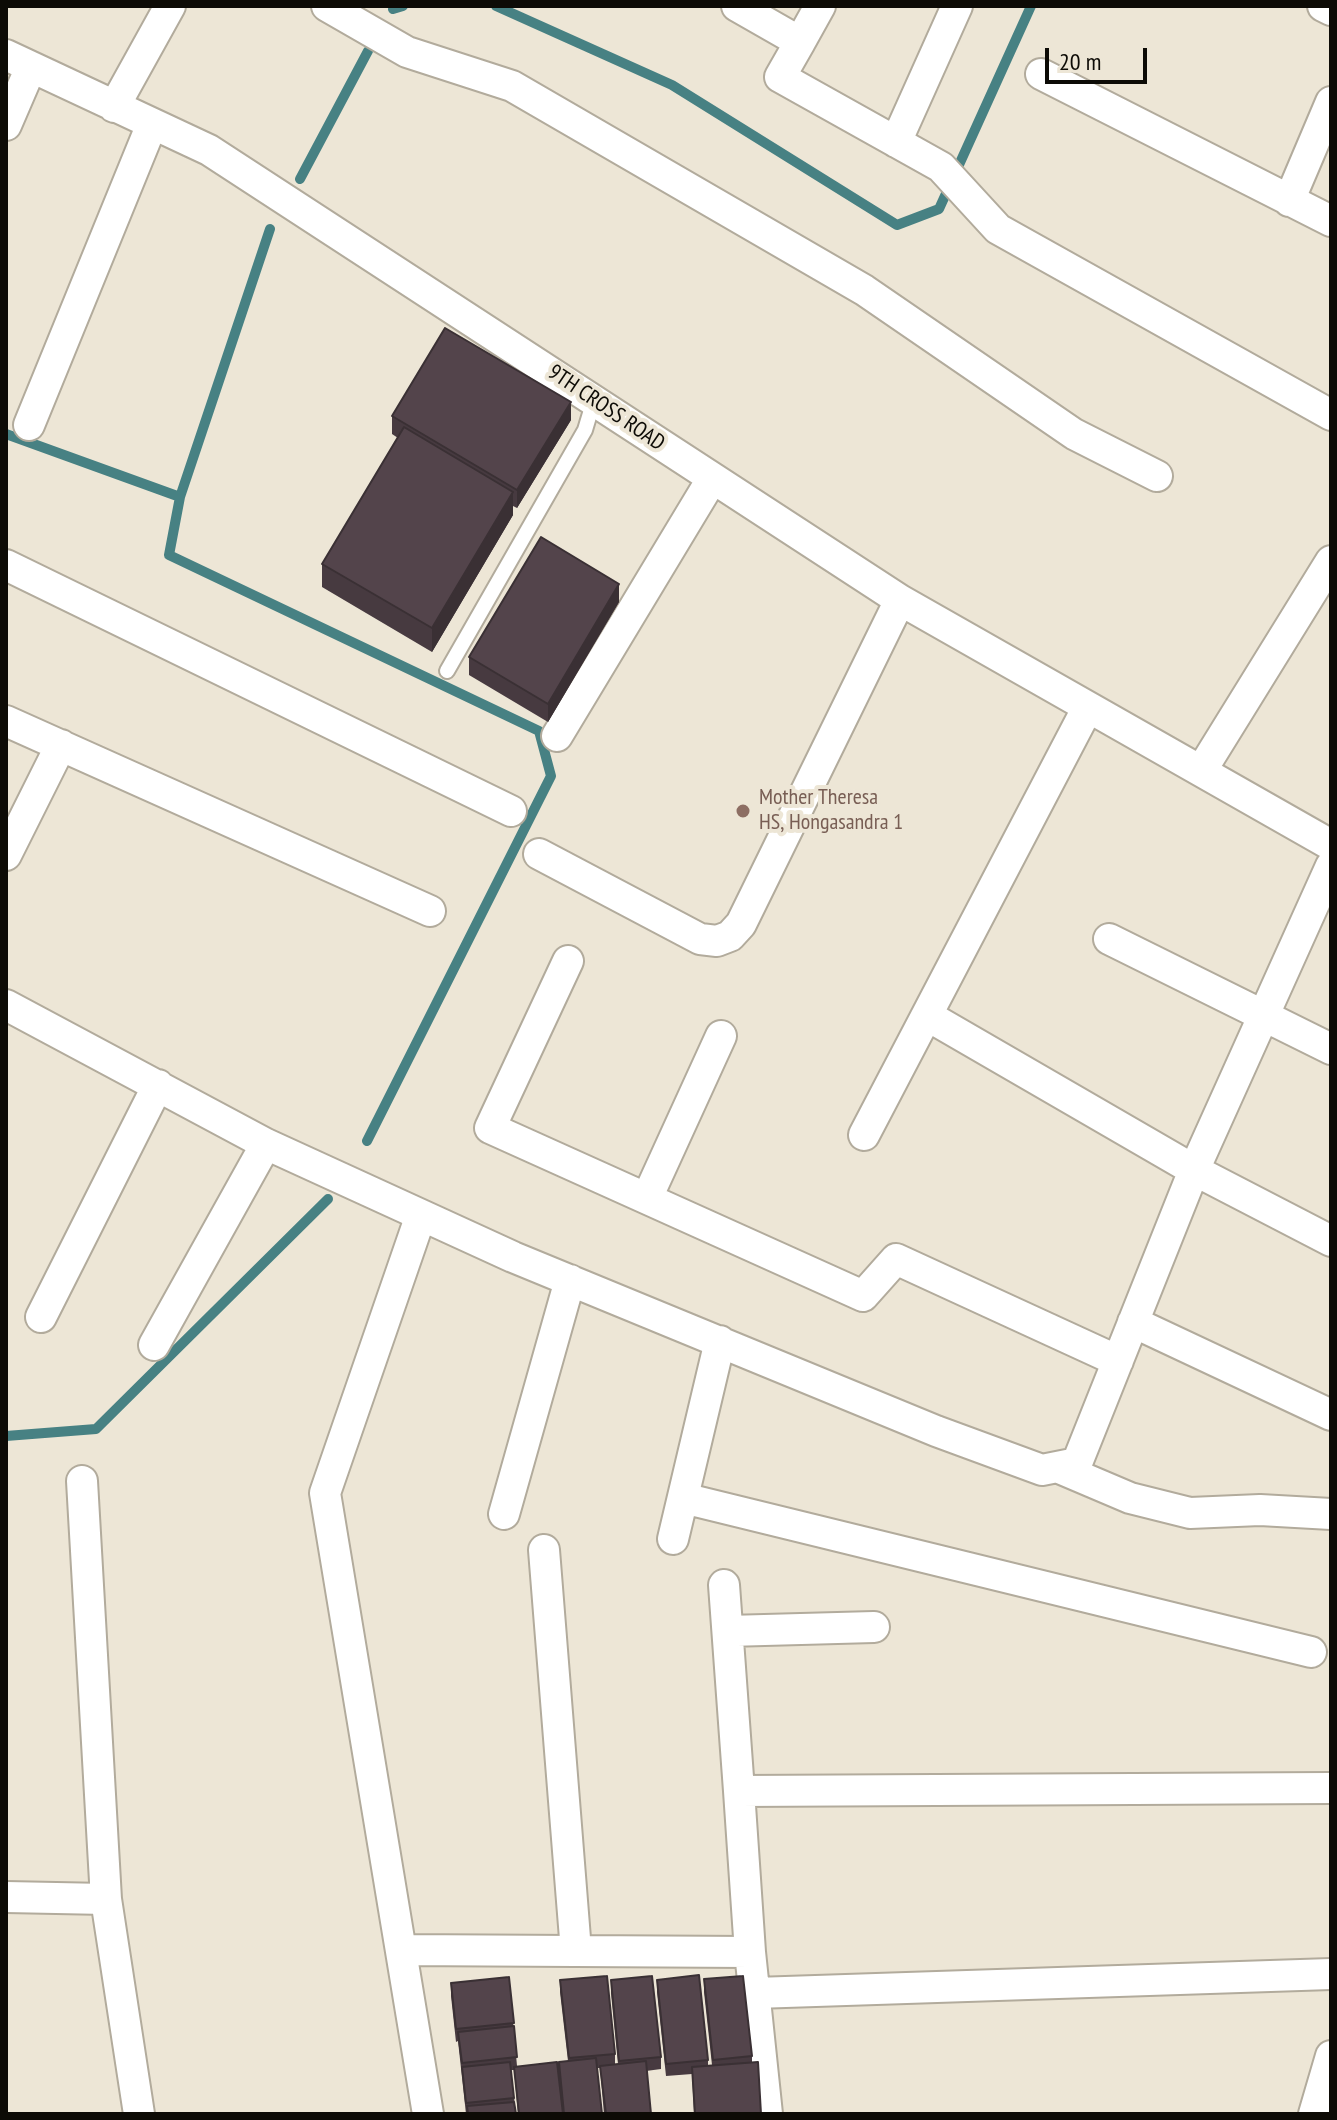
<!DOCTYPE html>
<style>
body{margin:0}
#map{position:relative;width:1337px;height:2120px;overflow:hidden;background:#ede6d6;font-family:"PT Sans Narrow",sans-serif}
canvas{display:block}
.frame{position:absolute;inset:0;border:8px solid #0d0b06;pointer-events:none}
.scale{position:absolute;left:1045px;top:48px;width:102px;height:36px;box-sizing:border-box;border:4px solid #0d0b06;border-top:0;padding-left:10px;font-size:24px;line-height:28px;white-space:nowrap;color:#0d0b06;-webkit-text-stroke:6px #ede6d6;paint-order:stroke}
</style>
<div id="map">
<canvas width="1337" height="2120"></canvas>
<div class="frame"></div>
<div class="scale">20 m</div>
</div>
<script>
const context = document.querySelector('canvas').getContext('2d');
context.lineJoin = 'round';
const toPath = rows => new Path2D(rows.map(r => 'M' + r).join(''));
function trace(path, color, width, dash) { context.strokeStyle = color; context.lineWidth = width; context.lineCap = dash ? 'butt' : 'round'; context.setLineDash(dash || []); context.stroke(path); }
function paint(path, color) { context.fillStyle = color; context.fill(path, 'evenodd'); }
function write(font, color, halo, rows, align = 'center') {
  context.font = font + ' "PT Sans Narrow",sans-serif'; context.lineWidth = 8; context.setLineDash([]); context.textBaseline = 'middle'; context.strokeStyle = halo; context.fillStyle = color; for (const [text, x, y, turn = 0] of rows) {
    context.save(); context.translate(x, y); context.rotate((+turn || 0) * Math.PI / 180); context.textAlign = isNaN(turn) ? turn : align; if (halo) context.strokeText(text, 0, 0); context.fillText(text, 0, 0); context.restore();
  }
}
const stream = toPath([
 [496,6,672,85,897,225,939,209,1031,6],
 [393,9,403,6],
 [300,179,368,51],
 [270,229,180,497,169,555,539,731,551,776,367,1141],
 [6,434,180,497],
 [6,1436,96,1429,328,1199]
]);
const service = toPath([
 [447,671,585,430,594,400]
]);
const minor = toPath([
 [327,6,407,52,512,86,864,290,1074,434,1157,476],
 [737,6,800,42,780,77,941,167,998,229,1331,415],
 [1323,6,1331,10],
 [800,42,820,6],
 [6,55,209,150,900,600,1331,845],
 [1041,74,1331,221],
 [114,107,170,6],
 [6,125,31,67],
 [896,142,957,6],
 [1289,201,1331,102],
 [29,425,152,124],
 [6,565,511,811],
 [6,721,430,911],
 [557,736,712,479],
 [1201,771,1331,561],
 [539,854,700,939,717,941,730,936,741,924,900,600],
 [6,855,61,745],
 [1109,939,1331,1049],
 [568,961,490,1128,863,1296,896,1259,1118,1361],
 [6,1005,266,1144,513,1257,936,1431,1042,1470,1077,1463,1194,1170,1331,866],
 [928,1016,1194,1170,1331,1241],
 [864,1135,1088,707],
 [647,1198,721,1036],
 [421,1215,325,1493,428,2114],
 [41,1317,158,1085],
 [1133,1322,1331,1415],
 [154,1345,266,1144],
 [1057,1467,1130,1498,1190,1513,1260,1510,1331,1514],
 [82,1481,106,1899,139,2114],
 [683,1498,1311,1652],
 [504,1514,570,1280],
 [673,1539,720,1341],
 [544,1550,576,1951],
 [724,1585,739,1791],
 [728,1631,874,1627],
 [6,1897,106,1899],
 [401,1950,750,1952,767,2114],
 [750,1952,739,1791,1331,1788],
 [755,1993,1331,1974],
 [1314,2114,1331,2056]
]);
const wall = toPath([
 [392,416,571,420,517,508,513,506,513,515,432,652,322,587,322,564,398,438,392,434],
 [619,602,548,722,469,675,469,657],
 [509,1977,517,2066,563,2114,518,2114,514,2070,511,2070,516,2114,466,2114,458,2041,456,2042,451,1996,451,1983],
 [704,1979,752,2056,752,2063,761,2114,694,2114,692,2074,666,2076,657,1992,657,1980,708,2060,708,2066,712,2065,704,1992],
 [560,1980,615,2054,615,2064,618,2064,611,1993,611,1980,661,2057,661,2069,646,2071,651,2114,604,2114,600,2068,597,2068,602,2114,563,2114,559,2075,559,2062,568,2061,560,1992]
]);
const shadedWall = toPath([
 [571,402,571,420,517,508,517,490],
 [513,492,513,515,432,652,432,628],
 [619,584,619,602,548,722,548,704]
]);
const building = toPath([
 [445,328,571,402,517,490,392,416,445,328],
 [404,427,513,492,432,628,322,564,404,427],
 [541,537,619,584,548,704,469,657,541,537],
 [699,1975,708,2060,666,2064,657,1980,699,1975],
 [607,1976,615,2054,569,2058,560,1980,607,1976],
 [652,1976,661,2057,619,2061,611,1980,652,1976],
 [743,1976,752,2056,713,2060,704,1979,743,1976],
 [509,1977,514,2023,456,2029,451,1983,509,1977],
 [514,2026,517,2057,462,2063,458,2032,514,2026],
 [596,2058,602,2114,564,2114,559,2062,596,2058],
 [646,2061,651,2114,606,2114,600,2066,646,2061],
 [510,2062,514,2098,466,2103,462,2067,510,2062],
 [557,2062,563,2114,519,2114,514,2067,557,2062],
 [758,2062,761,2114,695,2114,692,2067,758,2062],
 [514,2102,516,2114,468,2114,467,2106,514,2102]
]);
const markers = [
 [743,811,8,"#8d6e63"]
];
const streetNames = [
 ["9TH CROSS ROAD",606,408,34]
];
const educationNames = [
 ["Mother Theresa",759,798],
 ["HS, Hongasandra 1",759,823]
];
trace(stream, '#478183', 10);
trace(service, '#b2ab9c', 18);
trace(minor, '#b2ab9c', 34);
trace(service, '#fff', 14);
trace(minor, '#fff', 30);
paint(wall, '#473a40');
paint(shadedWall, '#3a3034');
paint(building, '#53444b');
trace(building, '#3a3034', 2);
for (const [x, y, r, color] of markers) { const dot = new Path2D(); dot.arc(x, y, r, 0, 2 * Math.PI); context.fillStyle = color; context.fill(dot); trace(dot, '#ede6d6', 3); }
write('22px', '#0d0b06', '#ede6d6', streetNames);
write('22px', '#785e54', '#ede6d6', educationNames, 'left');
</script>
